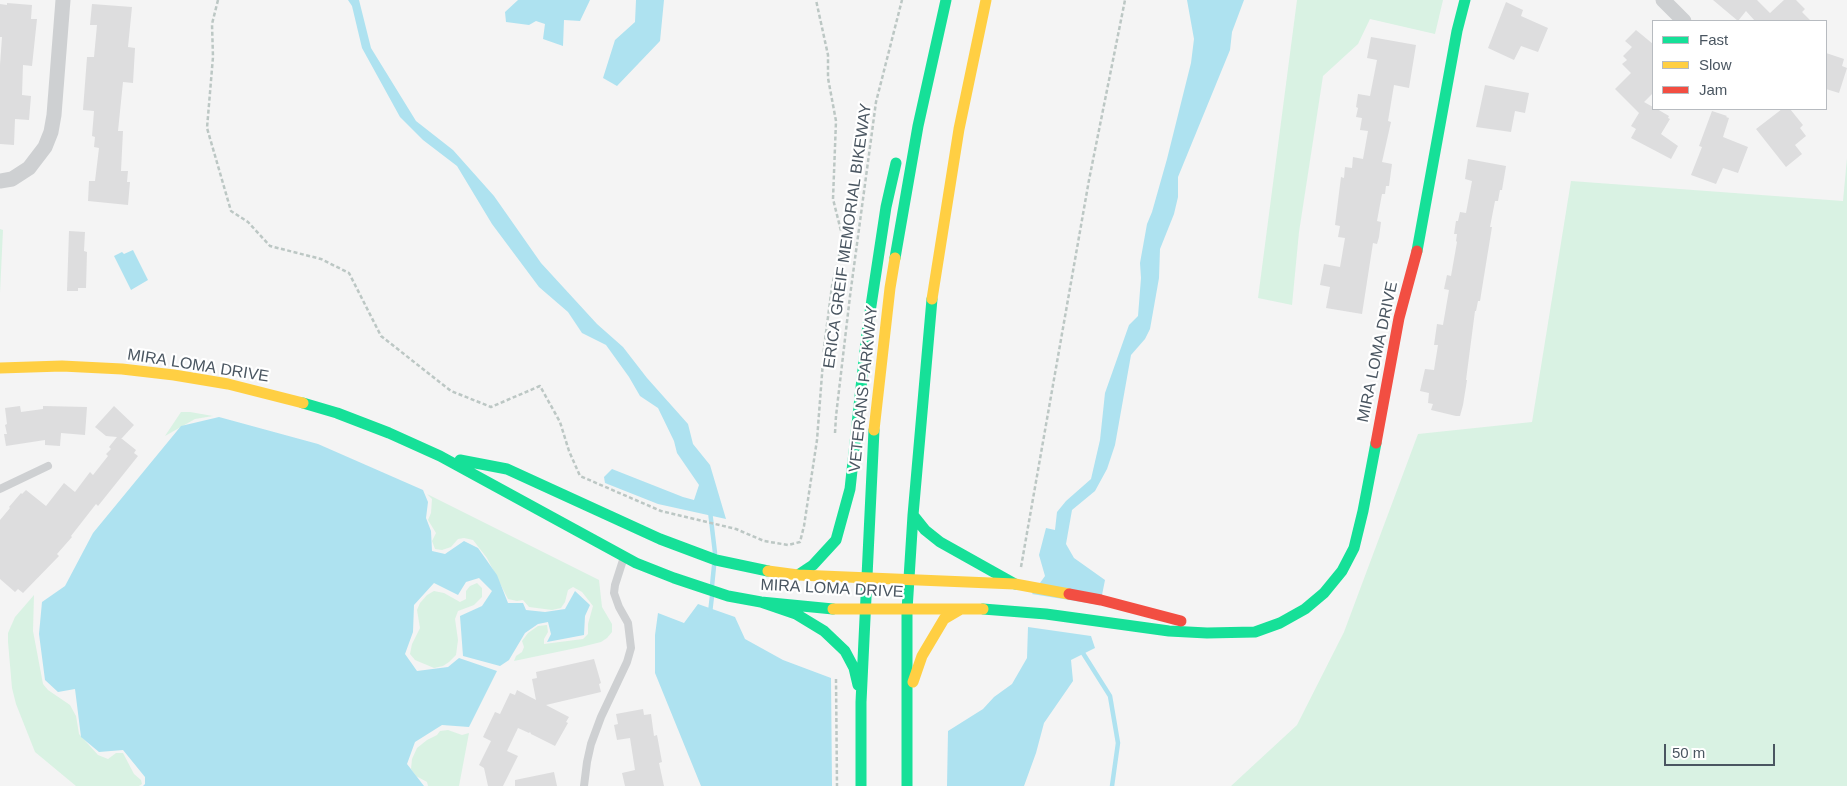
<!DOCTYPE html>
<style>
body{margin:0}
#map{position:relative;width:1847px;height:786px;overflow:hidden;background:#f4f4f4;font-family:Arial,sans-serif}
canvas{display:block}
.legend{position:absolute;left:1652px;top:20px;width:175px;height:90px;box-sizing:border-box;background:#fff;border:1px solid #b7bbc0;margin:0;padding:6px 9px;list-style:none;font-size:15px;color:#4a5661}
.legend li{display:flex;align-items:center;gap:10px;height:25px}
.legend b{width:25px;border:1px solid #b7bbc0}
.scale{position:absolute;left:1664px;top:744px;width:111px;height:22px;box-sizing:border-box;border:2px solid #4a5661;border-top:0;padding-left:6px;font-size:15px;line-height:18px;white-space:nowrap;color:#4a5661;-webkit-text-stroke:4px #fff;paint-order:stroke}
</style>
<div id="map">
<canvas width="1847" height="786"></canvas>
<ul class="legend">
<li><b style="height:6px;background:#16e098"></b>Fast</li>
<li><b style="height:6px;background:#ffcf43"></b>Slow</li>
<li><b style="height:6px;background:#f24e42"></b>Jam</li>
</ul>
<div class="scale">50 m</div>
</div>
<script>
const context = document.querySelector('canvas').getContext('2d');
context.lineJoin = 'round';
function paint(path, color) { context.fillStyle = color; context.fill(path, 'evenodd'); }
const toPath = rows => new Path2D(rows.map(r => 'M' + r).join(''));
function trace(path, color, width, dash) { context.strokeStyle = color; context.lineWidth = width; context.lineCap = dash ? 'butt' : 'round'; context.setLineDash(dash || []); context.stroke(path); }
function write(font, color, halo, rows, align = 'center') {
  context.font = font + ' Arial,sans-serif'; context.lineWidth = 4.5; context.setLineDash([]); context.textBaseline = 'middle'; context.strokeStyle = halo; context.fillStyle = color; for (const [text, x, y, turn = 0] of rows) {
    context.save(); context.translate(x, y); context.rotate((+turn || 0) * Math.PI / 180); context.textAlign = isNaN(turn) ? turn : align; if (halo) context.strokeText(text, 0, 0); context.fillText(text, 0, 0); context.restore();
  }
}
const green = toPath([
 [1297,0,1443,0,1435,34,1370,19,1358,44,1323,76,1299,232,1292,305,1258,298],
 [1847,158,1847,786,1231,786,1297,725,1344,632,1418,434,1532,422,1571,181,1843,201],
 [0,229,3,230,0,293],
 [181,412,190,412,213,416,195,419,165,436],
 [427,494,599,580,602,607,612,624,612,632,607,638,601,642,581,647,514,661,516,656,522,652,524,647,522,641,528,633,538,626,547,625,548,632,544,639,544,644,583,639,588,634,588,624,593,606,582,592,573,587,568,590,565,602,561,608,552,610,529,607,523,600,517,601,508,599,487,558,473,540,464,538,458,539,451,547,442,550,435,549,432,541,436,533,428,520,431,513,432,499],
 [477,583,482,588,482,597,474,605,458,611,455,619,458,640,456,655,449,662,443,666,434,668,415,660,410,654,412,644,420,628,417,610,420,603,427,595,434,591,444,593,460,602,466,599,466,591,470,586],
 [34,595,33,631,43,684,48,690,70,705,76,716,79,734,98,755,108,759,116,753,123,753,134,774,141,780,142,784,139,786,76,786,35,752,16,704,12,688,8,642,8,633,15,617],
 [448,730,462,735,469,733,459,786,428,786,427,782,416,776,411,769,412,759,417,748,427,740,437,735,440,731]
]);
const water = toPath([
 [348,0,359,0,371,48,416,121,453,150,494,196,541,263,597,324,623,347,647,378,688,424,693,444,710,465,726,519,658,504,605,483,604,477,612,469,683,497,694,500,699,485,677,453,674,441,658,408,640,396,629,377,606,345,582,333,568,312,539,287,492,224,457,166,423,140,400,117,362,48,352,6],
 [518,0,590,0,580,21,564,20,563,46,543,39,545,24,536,21,529,25,506,22,505,12],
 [636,0,664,0,660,41,617,86,603,78,615,40,635,22],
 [1187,0,1244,0,1232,32,1230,50,1178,177,1178,197,1174,214,1160,249,1159,278,1150,329,1145,339,1131,355,1115,445,1107,469,1095,491,1072,510,1066,544,1074,558,1105,580,1100,605,1032,594,1045,576,1039,555,1046,528,1055,530,1057,512,1066,501,1091,479,1100,440,1105,393,1129,325,1138,316,1141,278,1140,263,1147,224,1152,212,1167,159,1191,63,1194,39],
 [133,250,148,280,131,290,114,256,122,252,124,254],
 [219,417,318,444,423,490,428,502,426,518,431,531,432,551,445,554,464,541,478,548,497,575,508,603,523,603,526,610,545,612,565,609,575,591,590,605,585,616,584,635,547,642,551,634,548,622,538,624,525,633,509,660,500,666,463,656,460,616,482,606,492,591,479,578,466,582,458,595,434,583,414,605,413,632,405,654,417,671,448,667,459,658,497,671,469,727,442,725,415,742,407,764,424,786,143,786,145,784,145,777,123,750,99,752,81,737,75,689,58,692,45,680,39,634,42,602,65,586,93,533,181,426],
 [698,604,735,617,745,639,783,660,831,678,832,786,701,786,655,673,655,635,658,613,684,623],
 [1028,627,1091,636,1095,648,1071,660,1073,681,1044,723,1036,753,1024,786,947,786,948,731,983,709,994,697,1012,684,1027,658]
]);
const stream = toPath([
 [710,511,715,553],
 [712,586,714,566],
 [710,613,712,596],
 [1081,650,1110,696,1118,743,1112,786]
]);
const building = toPath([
 [1713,0,1757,0,1770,13,1784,0,1796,0,1805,9,1802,12,1811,21,1755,21,1746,11,1738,21],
 [1506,2,1523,10,1521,16,1548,28,1538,52,1521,46,1514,60,1488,48],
 [7,3,32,5,31,19,37,19,32,66,23,65,22,95,31,96,29,120,15,119,14,145,0,144,0,65,2,37,0,37,0,4,7,5],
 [92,4,132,7,128,47,135,48,133,83,123,82,118,131,123,131,121,171,128,171,127,182,130,182,128,205,88,201,89,181,95,181,99,148,94,147,95,137,92,136,94,111,83,110,87,57,94,57,97,25,90,25],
 [1636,30,1653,44,1653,93,1644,102,1653,107,1653,109,1657,109,1669,116,1668,118,1670,119,1661,134,1678,146,1671,159,1631,138,1636,129,1631,126,1639,113,1615,89,1631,73,1622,64,1627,60,1623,56,1632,47,1625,41],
 [1371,37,1416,45,1409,88,1394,85,1388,121,1391,122,1382,162,1392,164,1389,186,1386,186,1385,194,1382,194,1377,221,1381,222,1379,237,1377,244,1373,243,1362,314,1326,308,1330,287,1320,285,1324,264,1340,267,1345,238,1338,237,1340,226,1335,225,1341,177,1344,178,1345,167,1352,168,1353,157,1363,159,1368,131,1360,130,1362,118,1356,117,1358,108,1356,107,1358,94,1370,96,1377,60,1367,58],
 [1826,53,1844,59,1842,66,1847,68,1839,93,1826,89],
 [1485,85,1529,93,1525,113,1515,111,1511,132,1476,127],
 [1782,109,1790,109,1803,125,1800,128,1806,136,1795,145,1802,154,1786,167,1756,129],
 [1712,111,1727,116,1726,117,1729,118,1723,137,1748,147,1738,173,1723,168,1716,184,1691,175,1702,147,1699,146],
 [1468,159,1506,166,1502,190,1500,190,1498,201,1495,201,1490,227,1492,227,1484,276,1480,301,1478,301,1476,311,1475,311,1466,380,1467,380,1463,405,1460,416,1456,416,1431,410,1433,404,1428,403,1429,393,1420,391,1425,369,1434,370,1438,345,1434,345,1437,324,1443,325,1449,290,1444,289,1447,275,1451,276,1457,242,1456,241,1457,234,1454,234,1456,221,1458,221,1460,212,1466,213,1472,181,1465,179],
 [69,231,85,232,84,251,87,252,86,288,78,288,78,291,67,291],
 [20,406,21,412,43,409,43,406,87,407,85,435,61,433,60,446,45,445,45,440,6,446,4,434,7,434,5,425,7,424,5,408],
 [114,406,134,425,122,438,121,438,136,450,134,453,138,456,98,506,96,504,71,536,72,537,57,554,59,556,23,593,18,589,15,592,0,579,0,520,10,508,9,507,21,493,22,494,26,490,46,506,64,483,75,492,90,472,93,475,108,456,106,454,111,449,109,447,117,437,106,436,95,427],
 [594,659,601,683,599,684,601,692,546,705,569,717,566,722,568,723,555,746,531,734,530,732,529,733,518,728,507,751,518,756,503,786,488,786,484,768,479,765,491,741,483,737,495,712,500,714,510,693,515,695,517,690,536,700,532,679,537,678,536,672],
 [643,709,644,715,651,714,654,736,657,735,662,762,659,763,664,786,625,786,622,773,635,770,630,738,617,740,614,725,618,724,616,714],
 [554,772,557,786,515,786,515,780]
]);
const path = toPath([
 [218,0,212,24,213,57,207,128,231,211,248,222,270,246,321,259,349,273,381,336,451,391,491,407,540,386,560,422,569,451,580,476,661,511,736,529,764,541,788,545,800,542,804,526,817,440,824,348,832,286,840,251,842,235,833,199,836,121,828,78,828,55,816,0],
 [835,433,836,416,850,296,876,102,902,0],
 [1021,567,1089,180,1125,0],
 [836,679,837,786]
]);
const lane = toPath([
 [0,489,48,466],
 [584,786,587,762,591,744,601,717,627,662,631,648,628,623,619,607,614,593,615,585,624,557]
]);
const street = toPath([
 [1663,0,1684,21],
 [0,181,12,179,29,168,45,147,51,132,54,115,63,0]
]);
const fast = toPath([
 [1417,251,1457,31,1465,0],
 [895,258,918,126,946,0],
 [303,403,337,413,389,433,440,456,636,563,674,578,728,596,761,602,833,609],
 [460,460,507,469,660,539,716,560,768,571],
 [913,515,925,530,940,542,1015,584],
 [798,575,813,565,836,540,850,489,867,332,886,207,896,163],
 [761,602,796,614,824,631,845,651,854,668,858,685],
 [983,609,1046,614,1169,631,1207,633,1255,632,1280,623,1305,609,1324,593,1342,571,1354,548,1363,511,1376,443],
 [861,786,861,702,874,430],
 [907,786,907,610,913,515,932,299]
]);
const slow = toPath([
 [932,299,959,129,986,0],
 [0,368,62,366,122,369,174,375,228,384,303,403],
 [874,430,890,288,895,258],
 [768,571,798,575,1015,584,1069,594],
 [833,609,983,609],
 [913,682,922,656,944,619,961,609]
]);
const jam = toPath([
 [1376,443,1399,318,1417,251],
 [1069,594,1101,600,1181,621]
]);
const streetNames = [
 ["ERICA GREIF MEMORIAL BIKEWAY",848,236,-82],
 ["MIRA LOMA DRIVE",1378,352,-78],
 ["MIRA LOMA DRIVE",198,366,9],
 ["VETERANS PARKWAY",864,389,-84],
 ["MIRA LOMA DRIVE",832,589,3]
];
paint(green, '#d9f2e3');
paint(water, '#aee2f0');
trace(stream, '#aee2f0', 4.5);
paint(building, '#ddddde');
trace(path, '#bcc7c4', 2.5, [4, 2.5]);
trace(lane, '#ced0d2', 8);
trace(street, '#ced0d2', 15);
trace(fast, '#16e098', 11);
trace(slow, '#ffcf43', 11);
trace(jam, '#f24e42', 11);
write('16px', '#4a5661', '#fff', streetNames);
</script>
